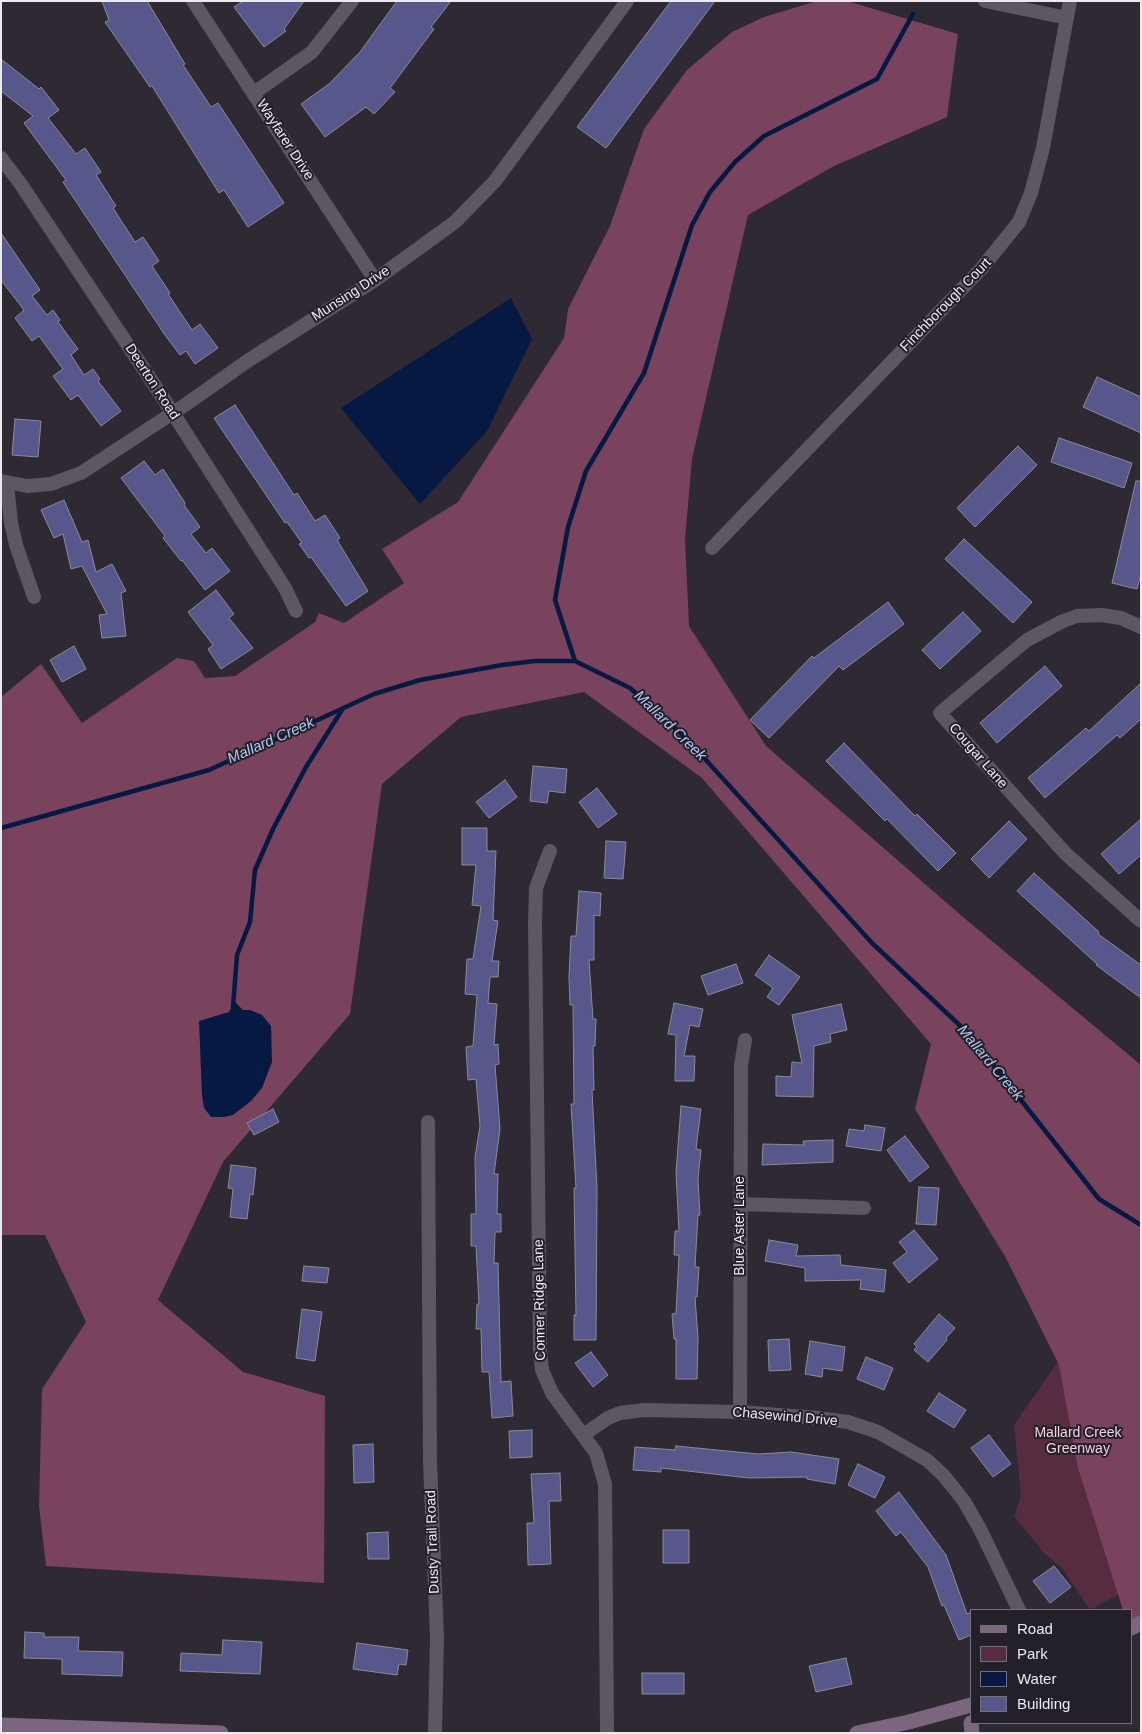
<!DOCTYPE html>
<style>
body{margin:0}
#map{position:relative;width:1142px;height:1734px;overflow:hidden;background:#2e2933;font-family:Arial,sans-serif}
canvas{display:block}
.frame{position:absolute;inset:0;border:2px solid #ece9ef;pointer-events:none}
.legend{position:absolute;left:970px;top:1609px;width:162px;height:115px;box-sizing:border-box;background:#242029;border:1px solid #747078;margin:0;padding:6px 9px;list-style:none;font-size:15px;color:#ece9ef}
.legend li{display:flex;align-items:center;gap:10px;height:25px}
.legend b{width:25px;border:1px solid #747078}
</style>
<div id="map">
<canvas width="1142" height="1734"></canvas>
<div class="frame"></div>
<ul class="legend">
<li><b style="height:6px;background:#7b667e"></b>Road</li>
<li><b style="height:14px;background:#572c41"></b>Park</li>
<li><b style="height:14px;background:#051942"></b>Water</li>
<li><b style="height:14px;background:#58578b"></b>Building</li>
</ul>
</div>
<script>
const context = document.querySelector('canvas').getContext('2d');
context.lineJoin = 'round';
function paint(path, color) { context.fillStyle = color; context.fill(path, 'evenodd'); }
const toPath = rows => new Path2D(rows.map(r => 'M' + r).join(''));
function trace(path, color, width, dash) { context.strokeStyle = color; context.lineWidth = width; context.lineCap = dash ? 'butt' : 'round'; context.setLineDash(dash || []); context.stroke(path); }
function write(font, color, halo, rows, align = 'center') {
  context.font = font + ' Arial,sans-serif'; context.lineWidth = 4; context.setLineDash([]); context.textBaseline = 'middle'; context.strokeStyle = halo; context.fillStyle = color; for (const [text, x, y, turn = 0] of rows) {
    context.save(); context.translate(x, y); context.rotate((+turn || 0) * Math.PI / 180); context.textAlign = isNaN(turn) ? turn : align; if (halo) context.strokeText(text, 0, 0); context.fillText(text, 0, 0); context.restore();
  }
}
const green = toPath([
 [1141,1242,1141,1582,1090,1610,1062,1568,1044,1553,1014,1516,1021,1496,1014,1425]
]);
const forest = toPath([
 [817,1,847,1,958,34,947,117,834,166,748,215,692,459,685,540,689,626,766,746,963,917,1141,1065,1141,1622,1131,1628,1131,1610,1123,1610,1078,1468,1059,1365,1006,1258,915,1109,931,1044,702,778,584,692,461,717,382,784,350,1014,223,1162,158,1300,243,1372,325,1396,324,1583,46,1566,39,1506,42,1389,86,1322,45,1235,1,1235,1,697,41,664,82,723,177,658,194,661,205,678,235,676,302,631,315,622,319,613,344,623,404,583,382,549,458,502,564,338,568,309,610,226,644,129,687,70,732,32,764,17]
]);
const water = toPath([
 [511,298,532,339,487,431,420,504,341,408],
 [234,1001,243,1010,250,1010,262,1015,271,1026,272,1062,262,1088,251,1101,233,1115,224,1117,211,1117,204,1108,202,1095,199,1021,229,1012]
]);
const stream = toPath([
 [575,661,555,600,568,527,586,471,644,373,692,225,710,192,735,162,764,136,877,79,913,14],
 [1,828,209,770,374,694,420,680,502,665,535,661,575,661,630,688,686,738,872,943,968,1033,1099,1199,1141,1225],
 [233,1007,237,955,250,922,255,870,273,829,306,767,342,710]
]);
const building = toPath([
 [102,1,147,1,185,64,183,65,211,107,218,103,284,203,248,227,224,190,219,193,152,86,150,87,105,22,109,20,102,1],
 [243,1,304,1,284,29,286,31,264,47,234,7,243,1],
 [397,1,451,1,431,27,434,29,390,88,395,92,374,114,366,107,325,137,301,104,329,84,360,52,397,1],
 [671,1,715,1,606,148,577,127,671,1],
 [1,59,39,89,41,87,59,110,48,118,76,154,85,148,101,172,96,175,116,206,113,208,135,242,143,237,159,261,152,266,170,293,168,294,192,330,200,324,218,348,195,364,186,351,180,355,165,335,63,182,66,180,24,123,33,116,1,91,1,59],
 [1,233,40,290,32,296,47,315,53,310,60,320,58,322,78,349,71,355,84,375,93,369,100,379,98,381,121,411,101,426,78,395,71,400,53,376,63,369,39,336,32,341,15,318,24,310,1,280,1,233],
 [1097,377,1141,397,1141,433,1083,407,1097,377],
 [235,405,294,495,297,493,315,521,325,515,340,538,337,540,368,591,346,606,311,557,309,558,299,544,302,543,287,522,285,523,214,418,235,405],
 [15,419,41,421,38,457,12,455,15,419],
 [1059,438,1132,463,1124,488,1051,462,1059,438],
 [1018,446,1037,465,975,527,957,508,1018,446],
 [144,461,155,475,163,469,185,503,184,505,200,527,191,534,206,553,212,548,230,571,205,590,182,560,181,561,163,538,165,536,121,478,144,461],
 [1136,481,1141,481,1141,574,1137,589,1112,583,1136,481],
 [64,500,82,542,88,540,96,572,112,564,126,591,121,593,126,636,102,638,99,615,107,614,82,566,71,569,63,534,54,538,41,510,64,500],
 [964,539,1032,602,1013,623,945,559,964,539],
 [216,590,234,614,229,618,253,648,221,669,208,649,213,645,188,612,216,590],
 [888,602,904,624,843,670,839,666,769,738,750,720,812,656,814,658,888,602],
 [963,612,981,631,940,669,922,650,963,612],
 [74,646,86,669,62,682,50,660,74,646],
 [1045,666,1062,686,997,743,980,723,1045,666],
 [1141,683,1141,719,1120,738,1117,735,1045,798,1028,778,1086,728,1089,731,1141,683],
 [844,743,915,816,917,814,956,853,938,871,887,819,885,821,826,761,844,743],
 [533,766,567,769,565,793,549,791,547,803,530,801,533,766],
 [505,780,517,797,489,818,476,802,505,780],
 [597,788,617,814,598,828,579,802,597,788],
 [1141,819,1141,855,1119,874,1101,854,1141,819],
 [1009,821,1027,839,989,878,971,859,1009,821],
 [462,828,487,828,487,851,496,851,493,920,498,921,492,961,499,961,498,977,490,977,488,1003,497,1004,494,1045,498,1044,499,1064,495,1065,500,1129,494,1174,498,1174,497,1214,501,1214,501,1232,495,1232,494,1263,498,1263,501,1382,511,1381,513,1416,492,1418,489,1372,482,1372,481,1329,476,1329,477,1304,479,1304,476,1246,471,1246,471,1214,476,1214,475,1157,480,1126,476,1079,468,1080,466,1047,473,1046,477,995,465,994,467,959,473,959,481,906,472,905,476,865,462,865,462,828],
 [606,841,626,842,623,879,604,878,606,841],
 [1034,873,1099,932,1098,934,1141,965,1141,998,1096,965,1097,964,1017,891,1034,873],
 [579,891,601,893,600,916,594,915,594,960,589,960,593,1019,596,1019,595,1046,593,1046,594,1090,592,1090,597,1189,596,1340,574,1340,574,1315,576,1315,574,1188,576,1188,571,1104,574,1104,573,1005,570,1005,569,977,571,936,576,936,579,891],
 [769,955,800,977,779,1005,767,997,773,988,755,975,769,955],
 [736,964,743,983,708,995,701,976,736,964],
 [674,1003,703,1009,699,1027,690,1025,684,1056,695,1056,694,1081,675,1081,676,1035,668,1034,674,1003],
 [841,1004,847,1030,830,1034,831,1042,814,1046,813,1097,776,1096,776,1076,791,1077,792,1062,802,1063,792,1015,841,1004],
 [681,1106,701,1109,696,1149,701,1150,698,1179,700,1215,698,1215,695,1267,699,1267,697,1297,695,1297,698,1338,697,1379,676,1379,676,1339,674,1339,672,1314,676,1313,679,1255,674,1255,675,1231,679,1231,676,1173,681,1106],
 [273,1109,279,1122,254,1135,247,1123,273,1109],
 [865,1125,885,1128,881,1151,846,1146,849,1129,864,1131,865,1125],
 [905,1136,929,1167,910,1182,887,1150,905,1136],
 [833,1140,833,1162,762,1165,763,1144,804,1145,803,1141,833,1140],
 [231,1165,256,1168,253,1195,250,1194,247,1219,230,1217,233,1189,228,1188,231,1165],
 [919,1187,939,1188,936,1225,916,1224,919,1187],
 [914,1230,938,1259,909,1283,893,1263,907,1252,899,1242,914,1230],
 [769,1240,798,1245,796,1256,840,1255,841,1265,886,1270,884,1292,860,1289,861,1280,805,1281,805,1268,765,1261,769,1240],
 [304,1266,329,1268,327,1283,302,1281,304,1266],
 [302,1309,322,1312,315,1361,296,1358,302,1309],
 [939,1314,955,1328,946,1338,947,1340,928,1362,914,1350,917,1347,914,1344,939,1314],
 [789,1339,791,1370,769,1371,768,1340,789,1339],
 [810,1341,845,1347,842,1371,823,1368,822,1377,805,1374,810,1341],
 [591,1352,608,1375,593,1387,575,1363,591,1352],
 [866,1357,893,1368,884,1390,857,1379,866,1357],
 [939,1393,966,1410,954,1428,927,1411,939,1393],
 [532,1430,532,1457,510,1458,509,1431,532,1430],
 [989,1435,1011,1464,993,1477,971,1448,989,1435],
 [373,1444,374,1482,354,1483,353,1445,373,1444],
 [676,1446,758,1454,791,1452,839,1459,835,1484,807,1479,807,1477,749,1478,661,1468,661,1472,633,1470,635,1447,675,1450,676,1446],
 [858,1464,885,1477,875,1498,848,1485,858,1464],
 [560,1473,561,1501,549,1501,551,1564,528,1565,527,1523,534,1523,531,1474,560,1473],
 [899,1492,946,1555,967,1614,971,1612,971,1635,959,1640,944,1605,942,1606,928,1567,901,1532,896,1536,876,1511,899,1492],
 [663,1530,689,1530,689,1563,663,1563,663,1530],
 [388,1532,389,1559,368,1559,367,1533,388,1532],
 [1054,1566,1071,1587,1050,1603,1033,1581,1054,1566],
 [25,1632,44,1633,44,1637,79,1637,78,1651,123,1652,122,1676,62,1674,62,1659,24,1658,25,1632],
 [223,1640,262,1642,260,1674,180,1671,181,1653,222,1655,223,1640],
 [357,1643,408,1650,406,1665,399,1664,397,1675,353,1669,357,1643],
 [846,1658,852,1684,816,1692,809,1666,846,1658],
 [642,1673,684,1673,684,1694,642,1694,642,1673]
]);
const street = toPath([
 [193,1,375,280],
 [985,1,1067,18],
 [254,93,312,52,352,1],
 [1,158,20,183,173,413,285,588,296,611],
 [1,481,27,486,51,484,81,473,185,405,249,360,375,280,455,222,495,181,627,1],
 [7,484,11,523,16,545,34,597],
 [712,548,981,269,1019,222,1031,193,1043,148,1070,1],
 [1141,627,1121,618,1101,615,1077,616,1063,621,1027,640,940,713,1065,853,1141,921],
 [550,851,536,888,535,923,540,1350,542,1370,552,1393,596,1453,605,1484,607,1733],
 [428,1122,430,1462,437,1636,435,1733],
 [740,1204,864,1208],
 [740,1412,741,1066,745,1040],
 [583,1435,608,1418,620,1413,644,1410,740,1412,818,1418,848,1422,878,1432,927,1460,944,1476,964,1501,980,1529,1019,1610]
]);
const secondary = toPath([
 [1131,1628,1141,1623],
 [971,1723,972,1733],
 [1,1725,221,1733],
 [857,1733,909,1722,971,1705]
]);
const streetNames = [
 ["Wayfarer Drive",285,140,57],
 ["Munsing Drive",351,294,-33],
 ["Finchborough Court",946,305,-46],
 ["Deerton Road",152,382,57],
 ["Cougar Lane",978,756,49],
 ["Blue Aster Lane",740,1226,-90],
 ["Conner Ridge Lane",540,1300,-91],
 ["Chasewind Drive",785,1417,5],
 ["Dusty Trail Road",433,1542,-92]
];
const parkNames = [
 ["Mallard Creek",1078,1433],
 ["Greenway",1078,1449]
];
const waterNames = [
 ["Mallard Creek",670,726,44],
 ["Mallard Creek",271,741,-24],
 ["Mallard Creek",990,1063,50]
];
paint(green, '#572c41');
paint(forest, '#79425d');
paint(water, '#051942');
trace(stream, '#051942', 4.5);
paint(building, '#58578b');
trace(building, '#8b8b97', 1);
trace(street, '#5c5762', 14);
trace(secondary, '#7b667e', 15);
write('14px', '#ece9ef', '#242029', streetNames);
write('14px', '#f5d1e1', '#242029', parkNames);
write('italic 15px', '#afc8f4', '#242029', waterNames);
</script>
